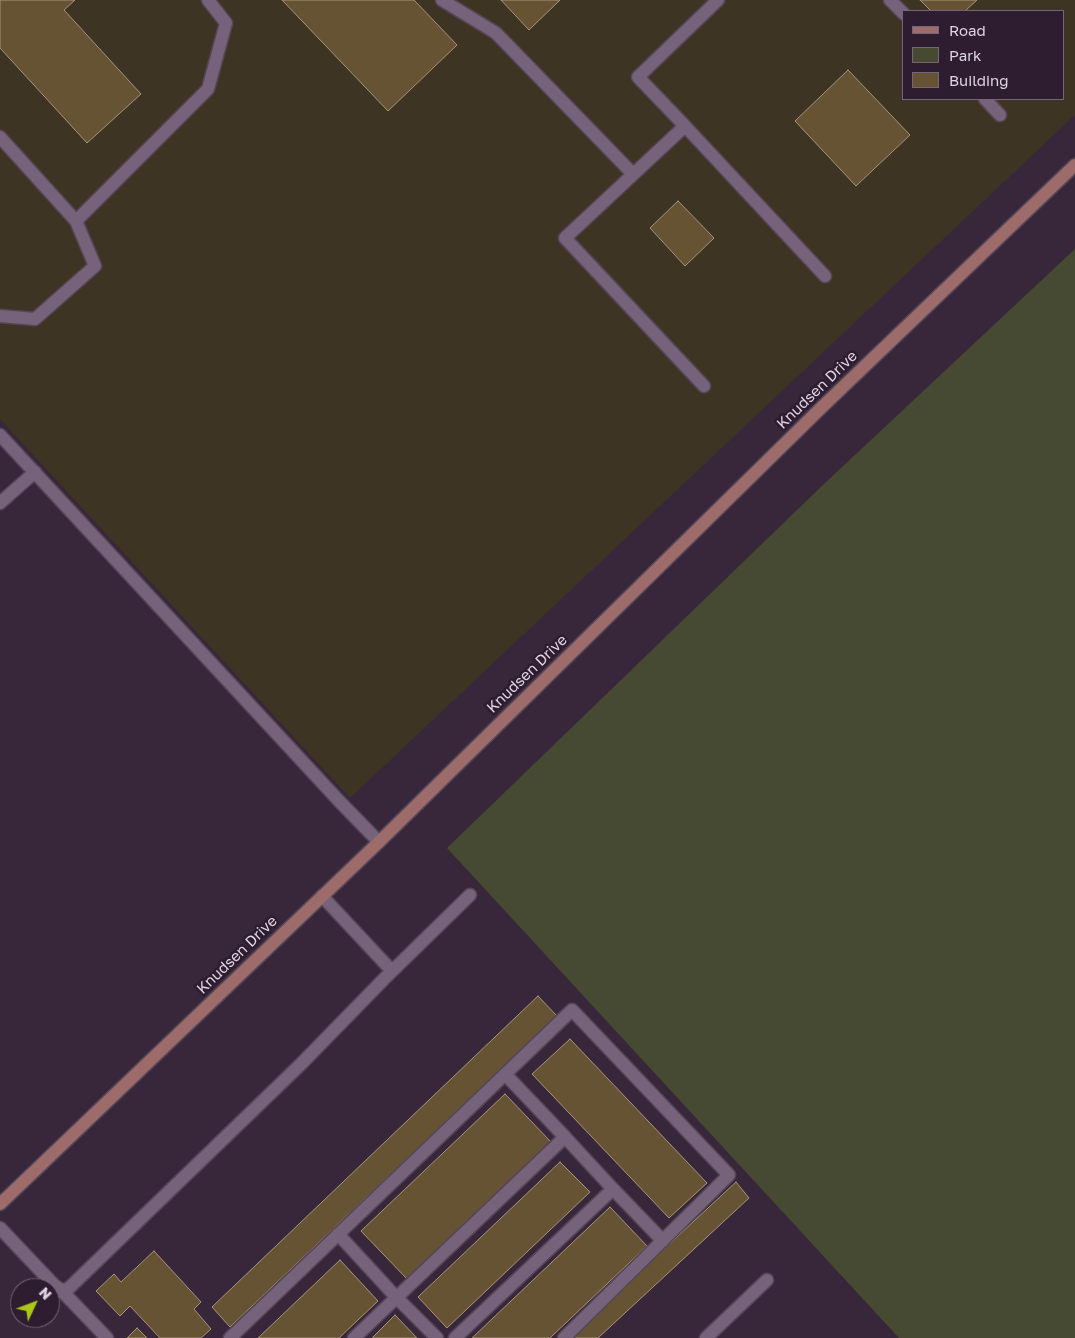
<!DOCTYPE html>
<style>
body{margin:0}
#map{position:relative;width:1075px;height:1338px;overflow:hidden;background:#38273b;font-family:"Golos Text",sans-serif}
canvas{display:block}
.legend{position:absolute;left:902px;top:10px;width:162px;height:90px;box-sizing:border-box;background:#2e1d31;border:1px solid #756677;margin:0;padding:6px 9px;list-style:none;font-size:15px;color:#dfd4e1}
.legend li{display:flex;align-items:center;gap:10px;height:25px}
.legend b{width:25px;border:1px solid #756677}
.north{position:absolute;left:10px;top:1278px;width:50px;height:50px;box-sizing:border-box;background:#2e1d31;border:1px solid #756677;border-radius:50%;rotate:47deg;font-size:14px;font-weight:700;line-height:20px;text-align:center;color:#dfd4e1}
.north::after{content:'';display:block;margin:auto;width:18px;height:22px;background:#abc716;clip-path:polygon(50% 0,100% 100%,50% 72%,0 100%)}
</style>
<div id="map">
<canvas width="1075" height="1338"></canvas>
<ul class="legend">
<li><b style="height:6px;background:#9d6c6a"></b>Road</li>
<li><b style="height:14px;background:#464a33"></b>Park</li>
<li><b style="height:14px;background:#665334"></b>Building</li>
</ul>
<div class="north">N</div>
</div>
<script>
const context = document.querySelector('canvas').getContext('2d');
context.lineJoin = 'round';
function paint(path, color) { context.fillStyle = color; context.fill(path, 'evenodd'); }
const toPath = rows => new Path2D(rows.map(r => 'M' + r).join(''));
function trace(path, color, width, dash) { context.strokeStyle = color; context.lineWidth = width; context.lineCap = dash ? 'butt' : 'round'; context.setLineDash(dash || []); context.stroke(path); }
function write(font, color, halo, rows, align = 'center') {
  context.font = font + ' "Golos Text",sans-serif'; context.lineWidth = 5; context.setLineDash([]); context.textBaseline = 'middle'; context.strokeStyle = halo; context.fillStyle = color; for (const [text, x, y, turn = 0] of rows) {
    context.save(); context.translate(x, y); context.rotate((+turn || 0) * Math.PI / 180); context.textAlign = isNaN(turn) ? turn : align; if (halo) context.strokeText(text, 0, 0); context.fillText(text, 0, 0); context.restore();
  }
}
const commercial = toPath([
 [0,0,1075,0,1075,115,350,798,0,419],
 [904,11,1064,11,1064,99,904,99]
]);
const green = toPath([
 [1075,249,1075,1338,899,1338,447,848,825,483]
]);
const building = toPath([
 [0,0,75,0,64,10,141,94,87,143,0,48,0,0],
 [282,0,414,0,457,45,388,111,282,0],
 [501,0,560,0,529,30,501,0],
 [920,0,977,0,965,11,931,11,920,0],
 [848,70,910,135,856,186,795,121,848,70],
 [678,201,714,238,685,266,650,228,678,201],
 [538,996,557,1016,230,1327,212,1307,538,996],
 [570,1039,707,1183,669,1218,532,1074,570,1039],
 [505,1094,551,1142,407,1279,361,1231,505,1094],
 [560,1162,590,1192,447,1328,418,1297,560,1162],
 [736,1182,749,1198,598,1338,568,1338,736,1182],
 [610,1207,647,1246,550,1338,472,1338,610,1207],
 [154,1251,201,1302,194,1309,211,1329,201,1338,160,1338,130,1306,120,1316,96,1291,114,1274,121,1282,154,1251],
 [340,1260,378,1301,339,1338,258,1338,340,1260],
 [395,1315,417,1338,372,1338,395,1315],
 [137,1328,147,1338,127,1338,137,1328]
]);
const service = toPath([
 [442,0,496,33,633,174],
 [890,0,904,14],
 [985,99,1000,115],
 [685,126,825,276],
 [0,137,76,221,208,89,226,23,208,0],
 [0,316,35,319,95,266,76,221],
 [704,386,565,238,685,126,638,77,718,0],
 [0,435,340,802,379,842],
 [0,503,35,472],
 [322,896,392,971],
 [505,1074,565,1137],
 [613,1189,663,1241],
 [0,1228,54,1285,61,1290,68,1289,301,1064,384,979,470,895],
 [338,1234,396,1297,437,1338],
 [61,1290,107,1338],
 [230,1338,572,1010,729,1175,564,1338],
 [354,1338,565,1137,613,1189,455,1338],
 [706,1338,767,1280]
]);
const secondary = toPath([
 [0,1204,379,842,821,408,1075,165]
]);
const streetNames = [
 ["Knudsen Drive",817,390,-44],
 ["Knudsen Drive",527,674,-44],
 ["Knudsen Drive",237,955,-44]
];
paint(commercial, '#3d3424');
paint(green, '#464a33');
paint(building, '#665334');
trace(building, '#a7957a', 1);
trace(service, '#554657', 15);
trace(secondary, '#554657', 15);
trace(service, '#76627a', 12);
trace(secondary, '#9d6c6a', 12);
write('15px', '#dfd4e1', '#2e1d31', streetNames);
</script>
